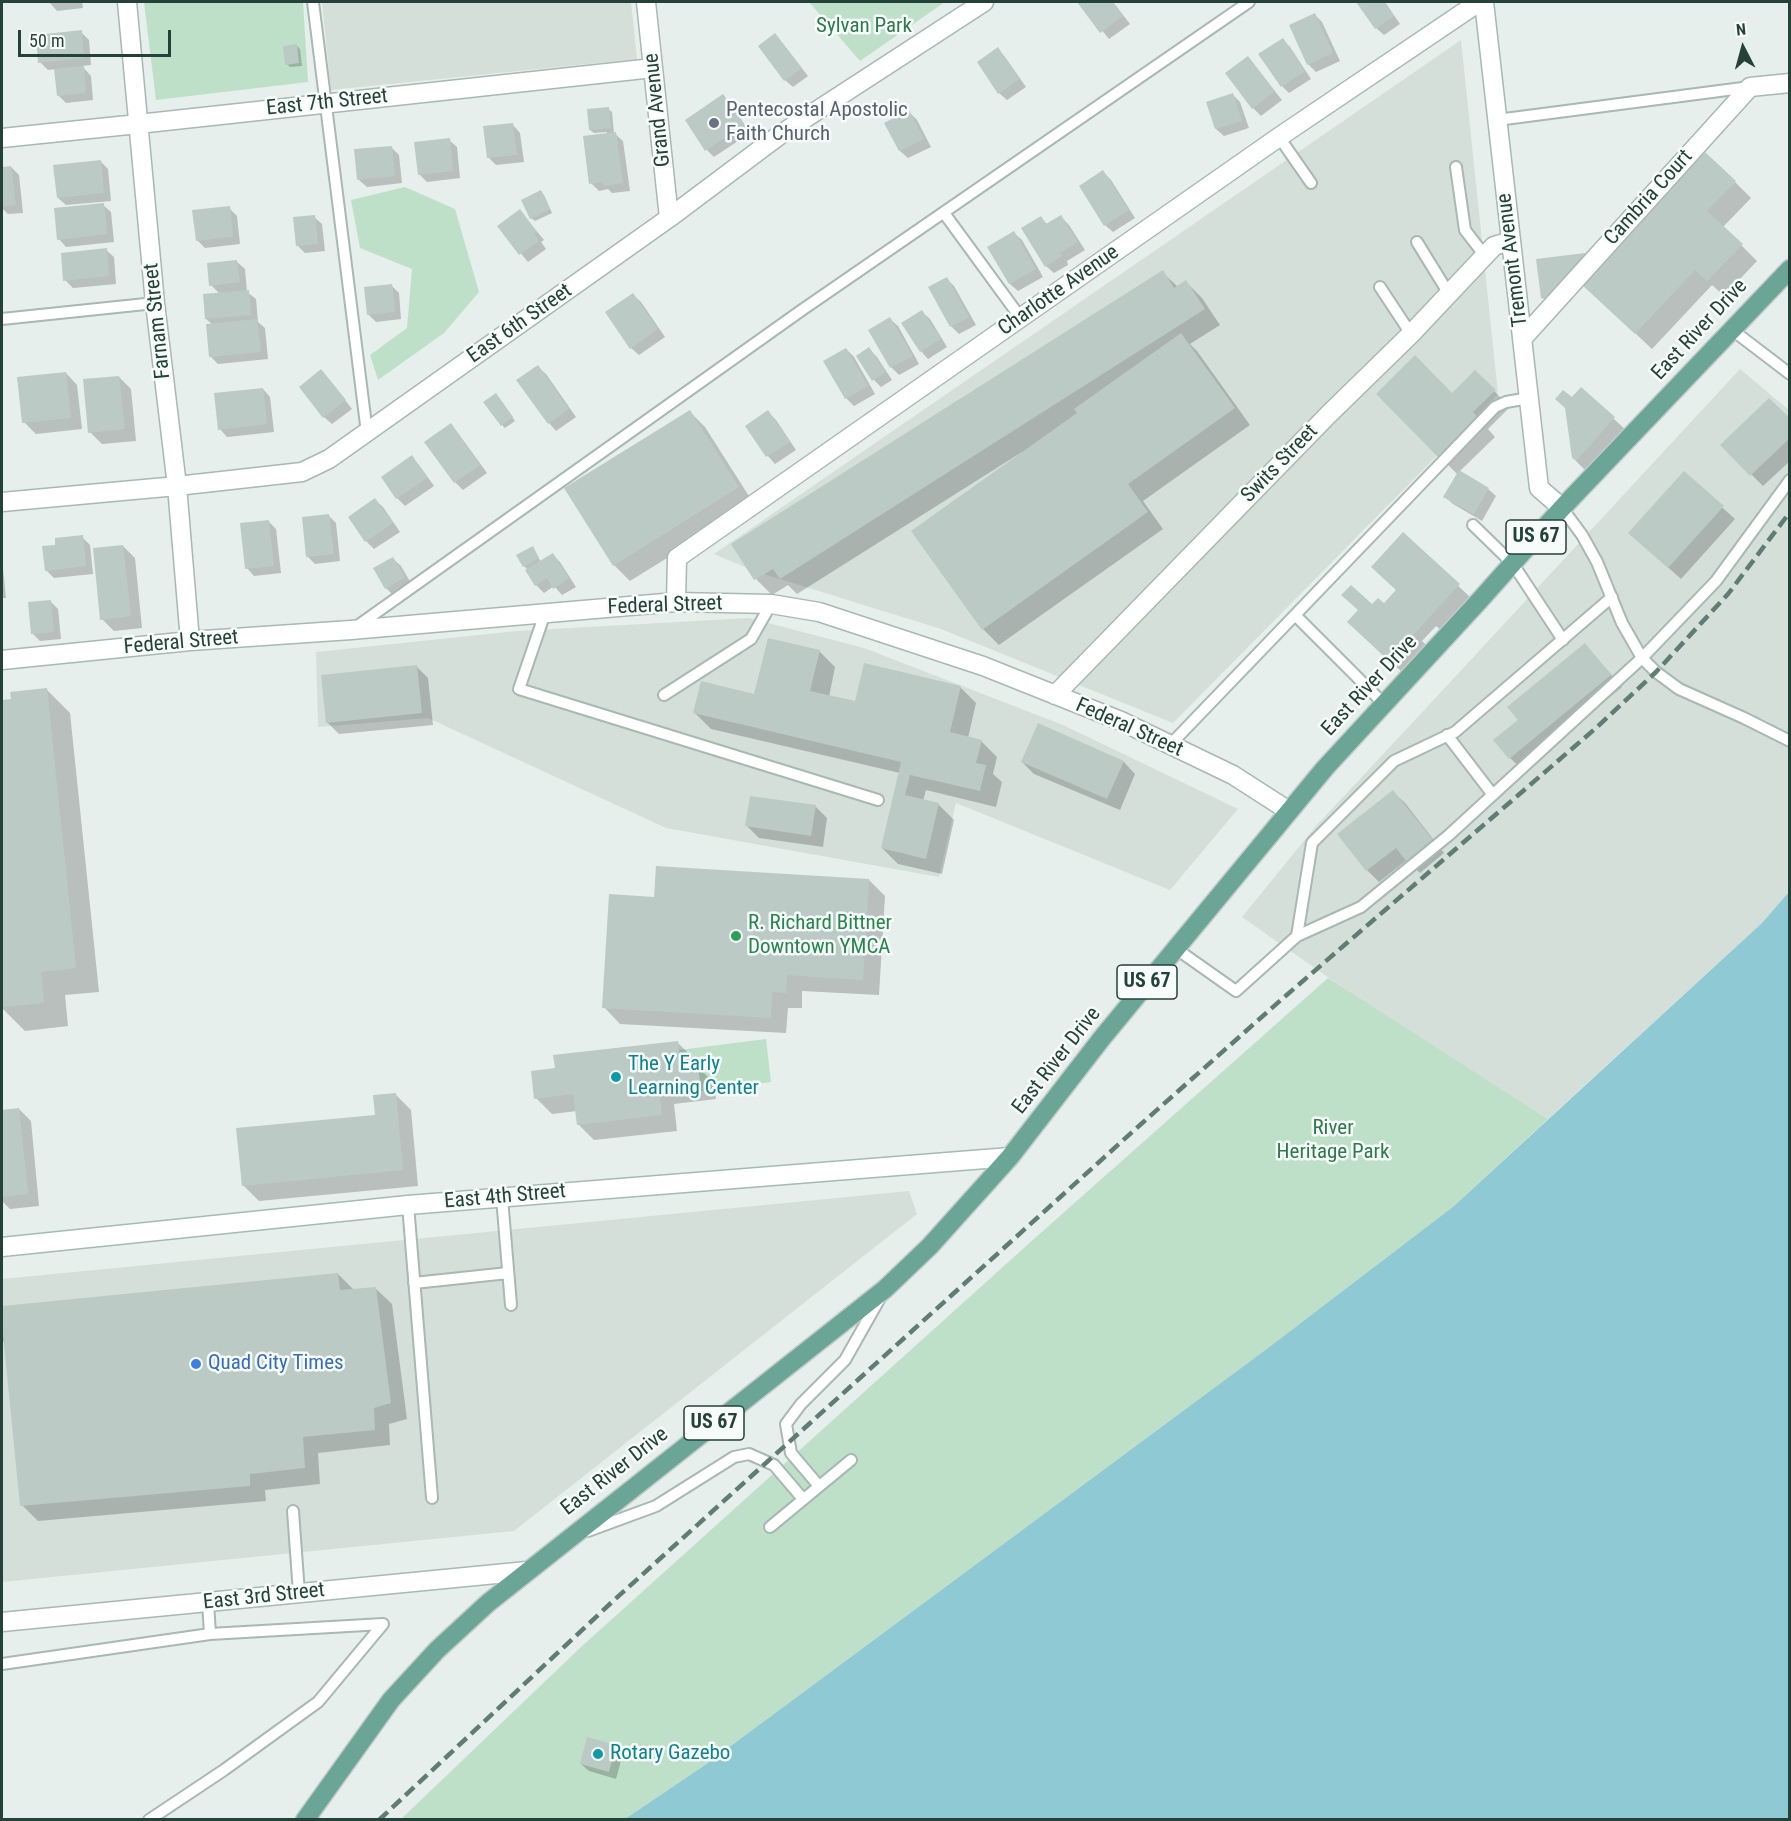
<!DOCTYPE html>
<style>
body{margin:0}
#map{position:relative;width:1791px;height:1821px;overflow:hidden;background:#e6efeb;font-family:"Roboto Condensed",sans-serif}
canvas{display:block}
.frame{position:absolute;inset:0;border:3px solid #24423a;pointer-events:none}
.north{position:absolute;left:1713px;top:18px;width:60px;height:60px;-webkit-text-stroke:4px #f7fbf9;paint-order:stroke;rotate:354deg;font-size:16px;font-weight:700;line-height:24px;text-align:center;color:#24423a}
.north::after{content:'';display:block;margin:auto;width:21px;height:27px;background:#24423a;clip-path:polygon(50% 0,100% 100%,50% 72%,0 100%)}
.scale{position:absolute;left:18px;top:30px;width:153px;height:27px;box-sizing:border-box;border:3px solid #24423a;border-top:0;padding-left:8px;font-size:18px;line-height:21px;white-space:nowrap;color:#24423a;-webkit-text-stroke:4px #f7fbf9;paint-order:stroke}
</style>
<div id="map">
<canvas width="1791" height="1821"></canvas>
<div class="frame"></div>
<div class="north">N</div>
<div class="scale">50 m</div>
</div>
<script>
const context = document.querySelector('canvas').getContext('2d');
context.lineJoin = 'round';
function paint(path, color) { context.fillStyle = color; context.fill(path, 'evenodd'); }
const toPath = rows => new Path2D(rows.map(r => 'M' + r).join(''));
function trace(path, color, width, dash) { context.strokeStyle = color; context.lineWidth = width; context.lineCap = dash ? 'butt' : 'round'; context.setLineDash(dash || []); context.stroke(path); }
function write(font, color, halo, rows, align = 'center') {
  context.font = font + ' "Roboto Condensed",sans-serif'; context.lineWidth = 5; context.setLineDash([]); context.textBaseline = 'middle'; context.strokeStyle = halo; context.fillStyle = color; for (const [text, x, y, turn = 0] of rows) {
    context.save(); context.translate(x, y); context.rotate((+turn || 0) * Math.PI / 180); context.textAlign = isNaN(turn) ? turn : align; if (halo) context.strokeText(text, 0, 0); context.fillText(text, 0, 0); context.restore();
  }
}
const built = toPath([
 [322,2,631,2,637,59,331,90],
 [1461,40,1498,394,1173,723,941,629,754,571,714,554],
 [1740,369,1789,410,1789,892,1762,923,1548,1119,1359,999,1242,917,1316,826,1442,691],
 [749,618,864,648,1063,725,1238,809,1170,890,956,803,939,877,666,828,428,718,318,727,316,652,517,631],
 [909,1191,917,1214,514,1531,2,1582,2,1279]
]);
const green = toPath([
 [144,2,303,2,308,82,156,100],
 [809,2,945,2,860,61],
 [405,187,455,209,479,292,444,333,378,380,370,355,407,328,412,269,360,248,351,200],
 [1328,978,1548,1119,1454,1206,1268,1348,705,1765,625,1819,400,1820,581,1647,1035,1238],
 [766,1039,771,1082,701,1091,698,1066,681,1067,679,1050]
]);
const water = toPath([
 [1789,892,1789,1819,625,1819,705,1765,1268,1348,1454,1206,1762,923]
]);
const shadow = toPath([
 [49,2,82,2,83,8,57,11],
 [1079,2,1113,2,1130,24,1109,39],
 [1358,2,1385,2,1400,24,1384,35,1376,28],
 [1315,15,1322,22,1340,61,1316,72,1308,64],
 [81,32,89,40,91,65,82,66,91,76,93,100,66,103,58,95,56,69,48,70,40,62],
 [775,35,808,76,793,87,785,80],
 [1283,40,1290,47,1311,79,1289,93,1282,86],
 [297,46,300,49,302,66,290,67,287,64],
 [998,49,1005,57,1026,87,1007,100,999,93],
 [1248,58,1282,100,1261,116,1253,108],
 [1233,95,1240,102,1249,128,1224,136,1216,129],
 [723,96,731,104,750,133,714,157,707,150],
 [608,109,612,112,614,133,623,141,630,191,612,193,608,189,599,191,591,183,607,134,607,132,594,133,590,130],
 [909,112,917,120,931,147,908,158,900,151,886,124],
 [513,125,520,133,524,162,496,165,488,157],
 [449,140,457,147,460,178,427,182,419,174],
 [391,147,399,155,402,183,367,187,359,180],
 [100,161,108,169,111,201,66,205,58,198],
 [11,167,19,175,23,213,8,214,2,208,2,168],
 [1103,172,1111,180,1135,218,1113,232,1105,225],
 [1735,182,1751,198,1723,227,1757,261,1724,296,1712,285,1652,349,1599,299],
 [541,192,544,195,552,213,535,221,531,218],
 [103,205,111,212,114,242,66,247,59,239],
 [229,208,237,216,240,244,205,248,197,240],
 [520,211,544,240,541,242,546,249,528,262,499,227],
 [314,217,322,224,325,251,305,253,298,246],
 [1061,217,1069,225,1085,250,1067,261,1068,265,1054,273,1046,266,1041,218,1048,225],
 [1014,233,1022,240,1043,277,1018,291,1010,284,989,247],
 [106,250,114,257,116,284,73,288,65,280],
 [237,262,245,269,247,292,256,299,258,322,265,328,268,359,218,364,211,357,213,325,206,319,220,294,211,285],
 [1162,272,1178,287,1186,282,1202,298,1220,325,1190,344,1197,351,1250,425,1143,501,1163,529,999,645,983,629,913,532,1023,454,1022,452,797,594,788,585,772,595,756,579,733,545],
 [947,279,954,286,976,325,959,334,951,326,930,288],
 [391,285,399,293,401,319,376,322,368,314],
 [633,295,641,302,665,337,639,355,631,348],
 [922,312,930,319,947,347,928,359,921,351],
 [890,319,898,326,919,364,899,375,891,367],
 [846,349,854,357,875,394,854,406,846,398],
 [869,349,877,357,892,380,881,387,874,380],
 [538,367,546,374,576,417,556,431,549,423,519,380],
 [1475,372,1510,407,1488,429,1495,437,1459,472,1488,489,1496,496,1482,521,1453,504,1445,497,1458,475,1378,394,1452,395],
 [66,373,77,385,82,429,36,434,24,422],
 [119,377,131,389,136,441,102,444,90,432],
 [329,379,352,409,332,424,324,417],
 [263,389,270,397,274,432,227,437,220,429],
 [1581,389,1626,430,1590,471,1585,470,1573,458,1572,400],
 [499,398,515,421,505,428,502,425],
 [689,411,705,427,754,504,630,581,614,565,566,489],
 [768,412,776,420,796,450,775,464,768,456,747,427],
 [1790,420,1790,461,1763,486,1722,445],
 [451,425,458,433,487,473,463,490,455,482,427,442],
 [411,457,419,465,434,486,405,506,397,498],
 [1684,473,1735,519,1681,579,1642,544],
 [375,500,383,507,400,532,374,549,366,541,350,517],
 [329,516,336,523,340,561,315,564,307,556],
 [268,521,276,529,281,573,254,576,247,568],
 [1403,534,1470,597,1441,630,1436,626,1422,641,1426,645,1402,672,1361,634,1372,606,1390,611,1398,590],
 [82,537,90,545,93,574,54,578,46,570,57,546],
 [123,546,135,558,142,628,114,631,102,619],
 [533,548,541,562,553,555,560,562,576,587,562,595,554,586,544,593,536,585,528,570,524,566],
 [2,558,6,598,2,598],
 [393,559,401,566,412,585,394,596,386,588],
 [50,601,58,609,61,639,40,641,33,634],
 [1585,645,1622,687,1522,769,1510,758,1520,720],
 [819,651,835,667,829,697,856,703,960,687,976,703,968,738,981,741,997,757,993,774,1002,782,996,807,926,790,923,801,938,804,954,820,942,874,898,864,882,848,900,773,711,729,695,713,756,695],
 [416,666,428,678,433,725,339,734,327,722],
 [46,689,70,713,99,992,65,995,68,1026,25,1031,2,1008,2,701,12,700],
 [1022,762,1124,762,1135,774,1120,810,1034,774],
 [1393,792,1405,803,1444,853,1420,873,1407,860,1379,882,1367,870,1339,834],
 [815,806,827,818,823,847,759,838,747,826],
 [869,880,885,896,879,995,802,991,802,1008,788,1008,786,1033,620,1024,604,1007,656,898],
 [677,1042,694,1059,695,1067,698,1067,714,1083,716,1099,674,1104,677,1131,594,1140,578,1124,577,1111,552,1114,536,1098,556,1069],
 [395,1094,411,1110,418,1186,259,1201,243,1185,377,1116],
 [19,1109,31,1121,39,1206,10,1209,2,1201,2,1111],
 [338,1274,354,1290,375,1288,392,1304,407,1419,389,1424,390,1445,318,1453,320,1484,265,1490,266,1501,38,1521,22,1505,5,1341,2,1342,2,1308],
 [615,1746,623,1754,616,1779,589,1771,581,1764]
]);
const building = toPath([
 [1077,2,1113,2,1123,16,1100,33],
 [1356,2,1384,2,1394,16,1375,29],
 [1315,13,1333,53,1307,65,1289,25],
 [82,30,84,58,38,63,36,35],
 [775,33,802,68,784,81,758,46],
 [1283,38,1305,71,1281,87,1258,54],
 [297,44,299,63,285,65,283,46],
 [998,47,1019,79,998,94,977,62],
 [1248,56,1275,91,1252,109,1225,73],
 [84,66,86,93,57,96,54,69],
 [1233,93,1242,121,1215,129,1206,102],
 [723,94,744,125,705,151,685,120],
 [609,107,611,128,589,130,587,109],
 [909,110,924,139,899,151,884,123],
 [513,123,517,155,487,158,483,126],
 [616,132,623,183,603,186,603,182,589,184,583,136],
 [450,138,453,171,418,175,414,142],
 [392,146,395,176,357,180,354,149],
 [1705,152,1736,181,1707,211,1743,244,1707,281,1695,270,1635,334,1581,284],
 [101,160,104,193,57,198,53,165],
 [11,166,16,205,2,207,2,167],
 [1103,170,1129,210,1104,226,1079,186],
 [541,190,550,209,530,219,521,200],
 [104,203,107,234,57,240,54,208],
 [230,206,233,237,196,241,192,210],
 [520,209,537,232,534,234,539,241,519,255,497,226],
 [315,215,318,244,296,246,293,217],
 [1061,215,1078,242,1060,253,1062,256,1045,267,1021,228,1041,216,1046,224],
 [1014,231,1036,269,1009,284,987,247],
 [107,248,109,276,63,281,61,253],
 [1585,253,1586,258,1547,300,1541,298,1536,259],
 [237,260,240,282,209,286,207,263],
 [1163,270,1174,288,1186,280,1205,309,780,579,773,569,754,580,731,544],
 [947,277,969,317,950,327,928,287],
 [392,284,395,312,367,315,364,287],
 [249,290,251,315,205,319,203,294],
 [633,293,658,329,630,349,605,312],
 [922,310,941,339,920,352,901,323],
 [890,317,913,356,890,368,868,330],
 [257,319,261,352,209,357,206,324],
 [1181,333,1235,408,1128,484,1148,512,982,630,911,531,1077,413,1074,409],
 [869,347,886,372,872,381,856,356],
 [846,348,868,386,845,399,823,361],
 [1415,355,1452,393,1475,370,1496,390,1473,412,1480,420,1440,459,1376,394],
 [538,365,569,409,548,424,516,380],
 [321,369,346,400,323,418,299,387],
 [66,372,71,418,22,423,17,377],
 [119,376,125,429,88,433,83,379],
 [1581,387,1615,417,1577,460,1572,458,1565,408,1555,399,1563,390,1572,397],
 [263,388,267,424,218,430,214,393],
 [496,393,513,417,501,426,483,402],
 [1769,398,1790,418,1790,438,1750,476,1720,445],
 [690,410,739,487,613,566,564,488],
 [768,410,790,442,766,457,745,426],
 [451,423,480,465,454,483,424,442],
 [412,455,427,478,396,499,381,477],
 [1459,470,1489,488,1474,514,1443,497],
 [1684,471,1724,506,1668,568,1628,533],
 [375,498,393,523,365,542,348,517],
 [329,514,334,554,306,557,302,517],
 [269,520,274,566,245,569,240,523],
 [1403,532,1460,584,1389,661,1347,622,1358,610,1341,595,1351,585,1372,604,1378,598,1384,603,1396,590,1371,567],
 [83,535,86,566,45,571,42,546,55,545,55,538],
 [123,545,131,616,100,620,93,548],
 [533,546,539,558,523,567,516,555],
 [553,553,569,578,553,589,547,578,535,586,525,570],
 [393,557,405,577,385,589,373,568],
 [51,600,54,632,31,634,28,602],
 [768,638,820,650,810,691,855,701,864,663,961,686,950,732,982,740,976,763,986,765,980,791,910,775,905,795,939,803,926,859,881,848,901,762,693,713,701,681,754,694],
 [1585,643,1611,675,1509,759,1493,740,1518,720,1507,707],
 [417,665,422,713,326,723,321,675],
 [47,688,76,968,41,972,44,1003,2,1007,2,700,11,699,10,692],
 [1038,723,1124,761,1107,799,1021,762],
 [1393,790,1434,841,1407,862,1396,848,1366,871,1337,834],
 [750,796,816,805,811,836,745,826],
 [656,866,869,879,863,980,787,975,786,993,772,992,771,1018,602,1008,609,894,654,897],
 [678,1041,681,1067,698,1065,700,1083,659,1088,662,1115,577,1125,573,1094,534,1099,531,1071,555,1068,553,1055],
 [396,1093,403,1170,242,1186,236,1128,375,1115,373,1095],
 [19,1108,28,1194,2,1197,2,1110],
 [338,1273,340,1290,376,1287,391,1403,374,1408,375,1430,303,1437,305,1468,250,1474,250,1486,20,1506,2,1324,2,1306],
 [587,1737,616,1745,609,1772,580,1764]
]);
const service = toPath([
 [313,2,367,433],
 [1497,120,1750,87],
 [1279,137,1311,183],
 [1456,167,1465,230,1485,256],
 [944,213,1020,317],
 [1417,242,1449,294],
 [1380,287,1411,334],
 [2,319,155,303],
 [1731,329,1790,374],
 [1562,508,1582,535,1597,562,1622,623,1642,658,1656,672,1679,689,1744,718,1790,741],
 [1473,525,1513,564,1563,640],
 [545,613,519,689,878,800],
 [1295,615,1384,704],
 [356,627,802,310,1249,2],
 [664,695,751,639,771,604],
 [1447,735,1493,795],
 [1170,745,1495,407,1506,402,1529,398],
 [1297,936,1312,843,1394,761,1455,732,1612,597],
 [1175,948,1236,991,1297,936,1361,907,1449,835,1642,658,1716,581,1790,480],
 [502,1198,511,1305],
 [408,1205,432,1498],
 [414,1283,508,1273],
 [819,1486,791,1453,786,1424,801,1404,845,1360,880,1298],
 [293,1511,299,1593],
 [770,1527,851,1460],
 [588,1531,656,1506,734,1457,749,1454,774,1465,803,1499],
 [208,1602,210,1634],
 [2,1664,210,1634,383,1624,318,1702,224,1770,149,1820]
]);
const minor = toPath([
 [127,2,155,303,177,486,190,641],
 [646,2,669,218],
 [1484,2,1539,488,1562,508],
 [2,138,138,124,653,68],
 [1522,339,1750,87,1790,83],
 [2,502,177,486,302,472,329,459,669,218,781,134,984,2],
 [676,602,677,558,1279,137,1479,2],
 [2,660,190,641,351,630,676,602,771,604,819,612,983,666,1121,721,1233,775,1289,811],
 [1055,695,1328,415,1411,334,1494,246,1510,241]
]);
const tertiary = toPath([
 [2,1622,527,1571]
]);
const secondary = toPath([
 [2,1247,408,1205,1010,1157]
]);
const primary = toPath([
 [305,1820,391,1700,437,1650,488,1603,885,1289,930,1246,1010,1157,1102,1038,1325,768,1480,600,1562,508,1790,269]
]);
const rail = toPath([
 [379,1820,612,1602,1140,1125,1282,999,1596,728,1656,672,1728,594,1790,512]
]);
const markers = [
 [714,123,6,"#6b7280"],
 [736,936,6,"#2e9e5b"],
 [616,1077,6,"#0f9aa8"],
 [196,1364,6,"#3f7fe0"],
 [598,1754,6,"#0f9aa8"]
];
const shields = [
 [1536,537,60],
 [1147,982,60],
 [714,1423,60]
];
const shieldNames = [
 ["US 67",1536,537],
 ["US 67",1147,982],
 ["US 67",714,1423]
];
const parkNames = [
 ["Sylvan Park",864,27],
 ["River",1333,1129],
 ["Heritage Park",1333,1153]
];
const streetNames = [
 ["East 7th Street",327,103,-6],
 ["Grand Avenue",658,110,-96],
 ["Cambria Court",1649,198,-48],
 ["Tremont Avenue",1513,260,-97],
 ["Charlotte Avenue",1059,291,-35],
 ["Farnam Street",158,321,-96],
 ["East 6th Street",520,324,-35],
 ["East River Drive",1700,330,-47],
 ["Swits Street",1280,464,-46],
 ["Federal Street",665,606,-2],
 ["Federal Street",181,643,-5],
 ["East River Drive",1370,686,-47],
 ["Federal Street",1129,728,24],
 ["East River Drive",1057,1061,-52],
 ["East 4th Street",505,1197,-5],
 ["East River Drive",615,1472,-38],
 ["East 3rd Street",264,1597,-6]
];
const worshipNames = [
 ["Pentecostal Apostolic",726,111],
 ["Faith Church",726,135]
];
const leisureNames = [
 ["R. Richard Bittner",748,924],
 ["Downtown YMCA",748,948]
];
const cultureNames = [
 ["The Y Early",628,1065],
 ["Learning Center",628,1089],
 ["Rotary Gazebo",610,1754]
];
const shopNames = [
 ["Quad City Times",208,1364]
];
paint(built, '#d4dfda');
paint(green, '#bfe0c8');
paint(water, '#8ec9d4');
paint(shadow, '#0003');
paint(building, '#bbcac4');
trace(service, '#a8b8b2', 14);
trace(minor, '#a8b8b2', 21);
trace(tertiary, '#a8b8b2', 21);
trace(secondary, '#a4bbb3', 21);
trace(primary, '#c2cac8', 21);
trace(service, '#fff', 10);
trace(minor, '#fff', 18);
trace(tertiary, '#fff', 18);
trace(secondary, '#fff', 18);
trace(primary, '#6aa596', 18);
trace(rail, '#5f7d75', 4.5, [12, 6]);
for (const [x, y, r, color] of markers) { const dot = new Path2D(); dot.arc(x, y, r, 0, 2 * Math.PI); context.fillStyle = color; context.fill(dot); trace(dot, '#f7fbf9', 2); }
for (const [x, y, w] of shields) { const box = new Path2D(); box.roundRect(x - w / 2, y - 17, w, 34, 4.5); context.fillStyle = '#f7fbf9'; context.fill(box); trace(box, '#24423a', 1.5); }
write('bold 20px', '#24423a', null, shieldNames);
write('21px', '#2d7a4b', '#f7fbf9', parkNames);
write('21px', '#24423a', '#f7fbf9', streetNames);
write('21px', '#5b616d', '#f7fbf9', worshipNames, 'left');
write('21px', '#27864d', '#f7fbf9', leisureNames, 'left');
write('21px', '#0d838f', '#f7fbf9', cultureNames, 'left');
write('21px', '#366cbe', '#f7fbf9', shopNames, 'left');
</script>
